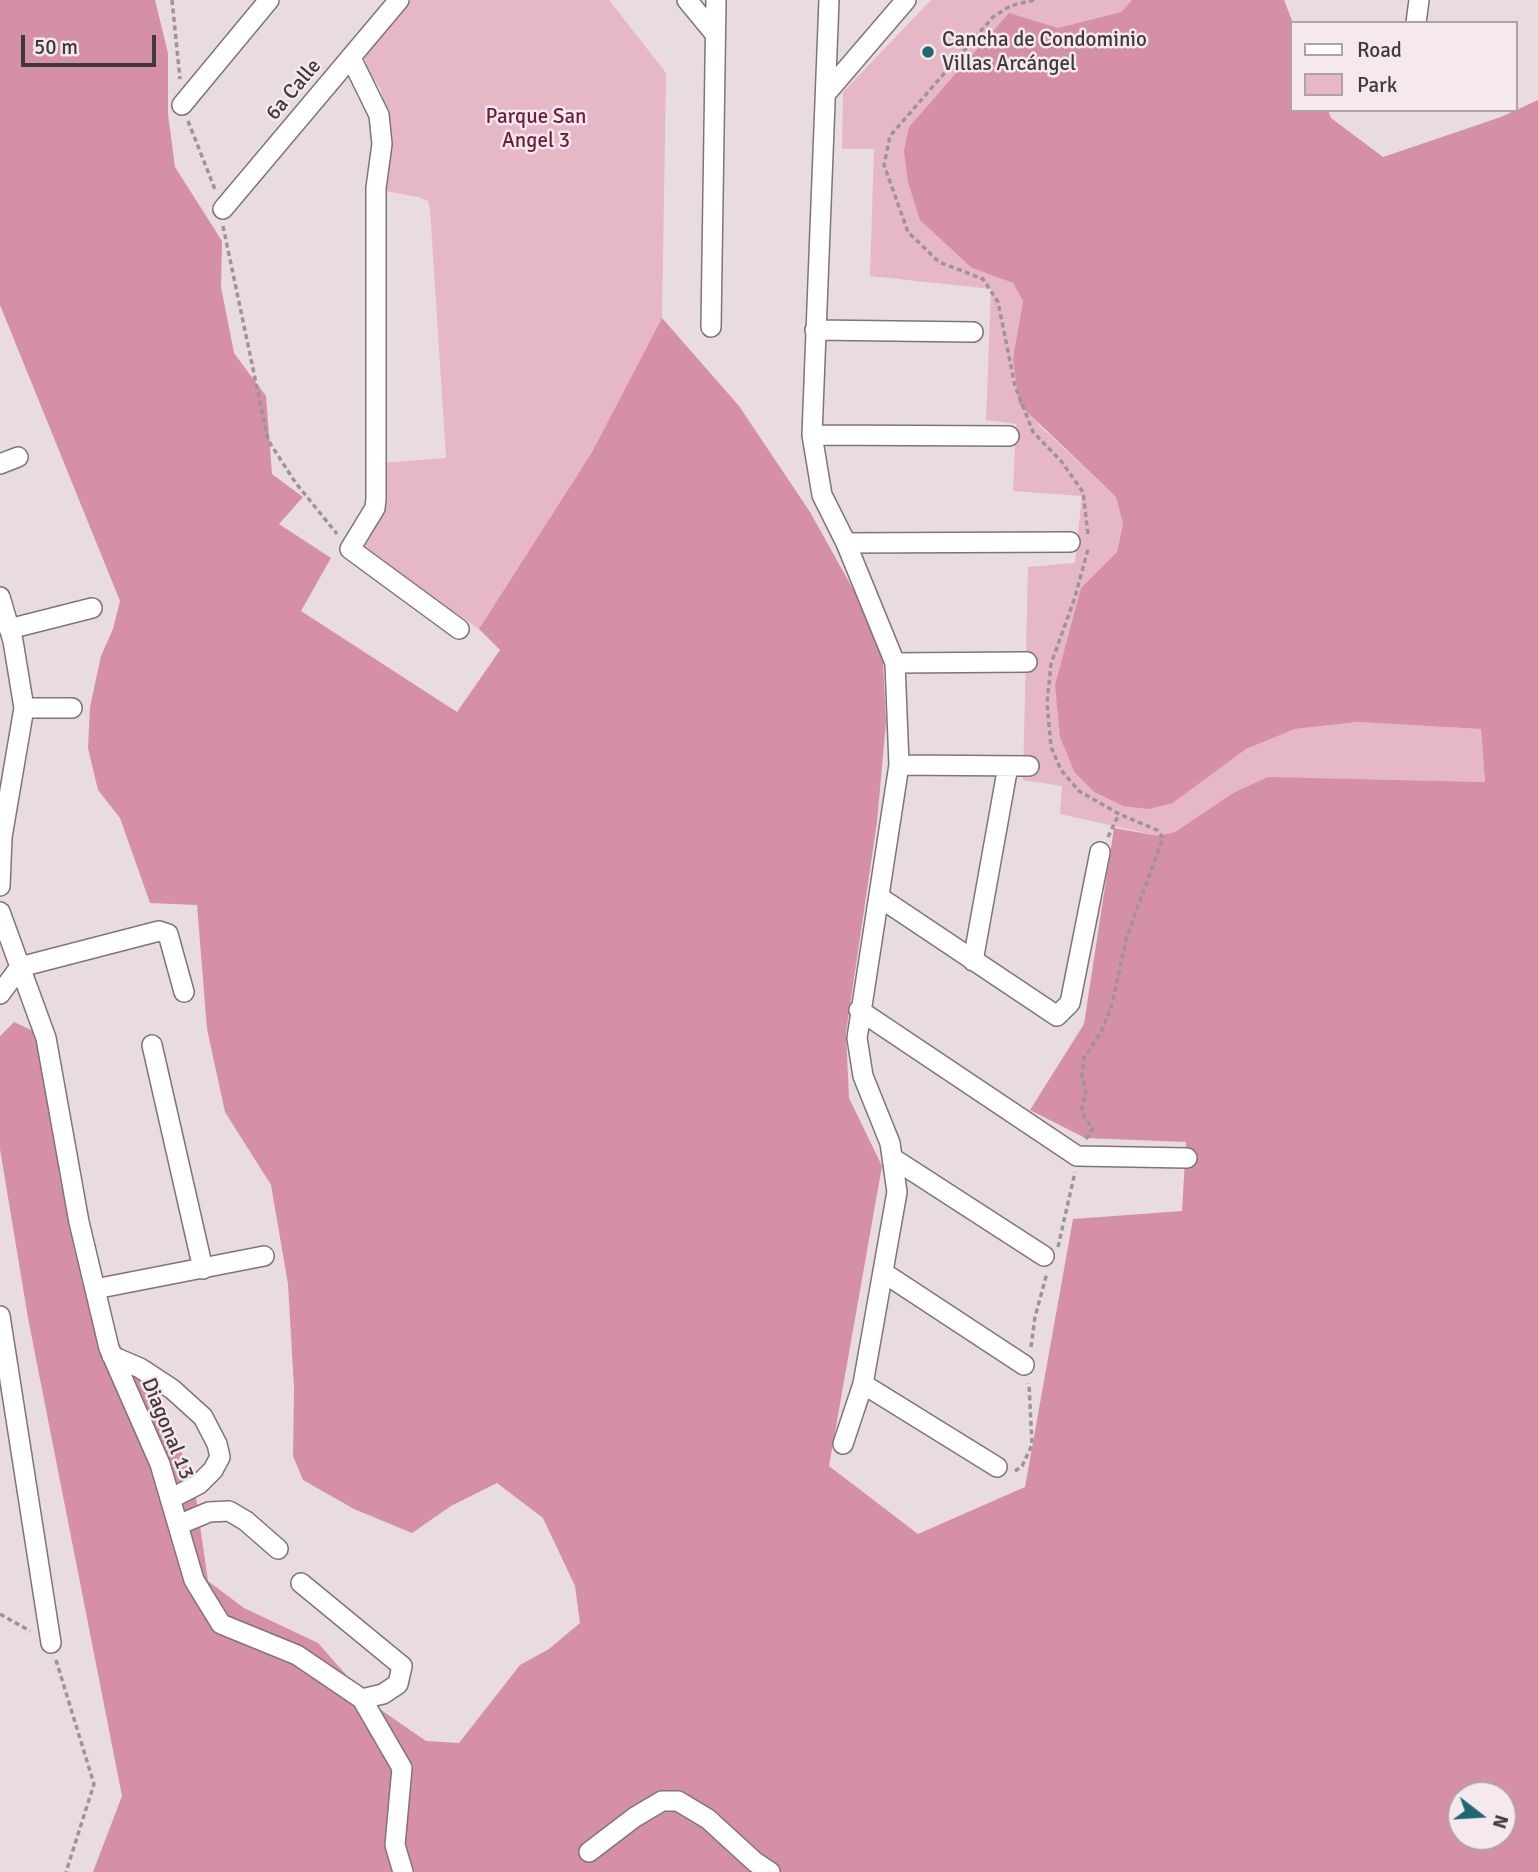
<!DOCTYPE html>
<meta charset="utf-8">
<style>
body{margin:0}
#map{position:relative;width:1538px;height:1872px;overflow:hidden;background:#e8dcdf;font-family:Signika,sans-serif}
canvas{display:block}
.legend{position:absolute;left:1290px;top:21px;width:228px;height:91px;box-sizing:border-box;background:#f6e9ed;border:2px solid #ada3a6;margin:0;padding:9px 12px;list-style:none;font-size:21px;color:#3f3a3b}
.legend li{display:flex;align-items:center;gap:14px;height:35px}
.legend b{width:35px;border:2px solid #ada3a6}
.north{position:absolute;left:1447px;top:1781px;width:70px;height:70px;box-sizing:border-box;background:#f6e9ed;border:2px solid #ada3a6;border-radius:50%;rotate:107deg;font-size:19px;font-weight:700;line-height:28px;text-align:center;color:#3f3a3b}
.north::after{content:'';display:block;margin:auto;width:24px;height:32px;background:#1e6872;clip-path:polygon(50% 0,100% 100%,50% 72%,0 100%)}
.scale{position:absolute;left:21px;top:35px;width:135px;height:32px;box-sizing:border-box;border:4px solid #3f3a3b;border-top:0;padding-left:9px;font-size:21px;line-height:24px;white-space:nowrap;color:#3f3a3b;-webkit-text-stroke:5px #f6e9ed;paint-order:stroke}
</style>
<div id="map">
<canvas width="1538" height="1872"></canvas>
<ul class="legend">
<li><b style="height:9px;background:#fff"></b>Road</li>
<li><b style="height:19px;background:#e6b7c5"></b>Park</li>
</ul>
<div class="north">N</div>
<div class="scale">50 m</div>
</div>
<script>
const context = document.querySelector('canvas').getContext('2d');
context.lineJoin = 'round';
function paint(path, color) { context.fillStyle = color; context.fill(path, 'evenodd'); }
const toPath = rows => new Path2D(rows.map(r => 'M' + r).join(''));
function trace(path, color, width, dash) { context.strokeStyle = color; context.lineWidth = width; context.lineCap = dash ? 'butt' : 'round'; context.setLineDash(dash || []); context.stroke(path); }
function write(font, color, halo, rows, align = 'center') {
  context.font = font + ' Signika,sans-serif'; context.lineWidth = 5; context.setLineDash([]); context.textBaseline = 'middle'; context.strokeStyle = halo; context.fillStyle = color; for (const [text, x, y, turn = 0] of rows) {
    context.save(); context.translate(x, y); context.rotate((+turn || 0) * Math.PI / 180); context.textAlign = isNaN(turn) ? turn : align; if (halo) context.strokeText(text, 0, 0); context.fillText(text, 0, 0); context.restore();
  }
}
const green = toPath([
 [411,0,609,0,666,73,662,318,592,452,479,629,359,546,381,463,446,458,430,209,428,201,419,197,385,191,390,132,380,88,368,71,364,54],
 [931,0,1132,0,1121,12,1058,28,1037,23,972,268,1013,283,1023,301,1013,358,1039,425,1116,497,1123,524,1117,552,1081,588,1075,773,1094,792,1123,806,1173,803,1246,749,1295,729,1358,722,1481,729,1485,782,1349,779,1233,793,1175,832,1159,836,1060,814,1062,786,1023,780,1028,567,1075,563,1082,496,1013,491,1016,424,986,420,991,289,870,276,874,149,842,149,843,92]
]);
const forest = toPath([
 [0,0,155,0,168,53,168,114,175,167,222,241,221,287,234,353,266,396,272,474,303,497,279,524,331,558,301,611,457,712,500,650,479,629,592,452,662,318,739,406,810,512,863,607,883,661,886,722,877,822,846,1033,849,1098,882,1166,829,1466,918,1534,1025,1487,1073,1219,1182,1211,1186,1142,1085,1138,1030,1110,1084,1024,1114,828,1159,836,1175,832,1233,793,1268,777,1485,782,1481,729,1358,722,1295,729,1246,749,1173,803,1149,809,1123,806,1094,792,1075,773,1060,737,1055,685,1081,588,1117,552,1123,524,1116,497,1019,404,1013,358,1023,301,1013,283,972,268,920,220,908,182,904,151,909,127,1009,13,1058,28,1121,12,1132,0,1284,0,1293,23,1291,110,1328,110,1331,118,1383,157,1501,117,1538,100,1538,1872,93,1872,122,1796,28,1318,0,1149,0,1036,14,1022,44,1036,95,1280,118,1342,169,1426,193,1477,208,1581,244,1608,318,1643,371,1703,426,1741,459,1743,520,1665,549,1649,580,1623,575,1586,543,1518,497,1483,451,1506,412,1533,354,1509,303,1480,293,1456,294,1388,288,1284,271,1185,225,1112,207,1029,197,905,150,903,120,818,98,790,88,748,90,707,101,656,113,629,120,601,0,305],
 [1461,1795,1503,1795,1503,1837,1461,1837]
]);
const path = toPath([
 [172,0,180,79],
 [1034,0,1010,6,993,17,890,136,884,165,908,232,939,262,983,279,998,302,1015,386,1033,432,1061,461,1083,492,1088,534],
 [188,121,216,192],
 [223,226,268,440,295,482,337,534],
 [1108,837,1119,814],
 [1086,1139,1093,1128,1085,1119,1082,1108,1086,1093,1082,1076,1084,1058,1101,1032,1111,1008,1127,936,1163,838,1157,830,1119,814,1079,791,1061,770,1051,747,1047,703,1051,664,1075,597,1088,549],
 [1058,1247,1075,1172],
 [1031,1347,1035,1317,1047,1273],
 [1015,1471,1022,1466,1032,1445,1029,1383],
 [0,1614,30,1631],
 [56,1660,94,1784,66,1872]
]);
const minor = toPath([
 [687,0,715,34],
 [829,0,812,435,822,495,846,543,895,663,899,765,857,1038,863,1076,890,1143,897,1192,863,1384,843,1444],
 [1416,23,1419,0],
 [351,58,379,115,382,144,376,188,376,499,375,508,350,549,459,629],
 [828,91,906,0],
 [182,105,269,0],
 [223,209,399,0],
 [711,327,716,0],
 [815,330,973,332],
 [812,435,1009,436],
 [0,464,18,457],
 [846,543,1070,542],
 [0,597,13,641,24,708,2,837,0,886],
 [9,629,92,608],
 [895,663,1027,662],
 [24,708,72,708],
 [899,765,1029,766],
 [879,897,1057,1016,1070,1003,1100,852],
 [0,912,46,1038,79,1222,109,1348,160,1464,194,1580,221,1624,297,1655,362,1699,402,1768,395,1845,403,1872],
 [973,961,1008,766],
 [0,994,20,967,159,931,168,934,184,992],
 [859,1010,1077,1156,1187,1158],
 [152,1045,203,1269],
 [894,1159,1044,1256],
 [884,1273,1024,1365],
 [95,1289,264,1256],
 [0,1316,51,1643],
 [112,1356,140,1368,172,1389,203,1417,217,1444,220,1457,213,1470,199,1484,170,1499],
 [863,1384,997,1467],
 [178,1525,209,1512,229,1511,246,1521,278,1549],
 [301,1583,402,1666,398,1684,383,1694,362,1699],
 [589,1852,635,1817,662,1801,678,1801,708,1819,755,1862,770,1872]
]);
const markers = [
 [928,52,7,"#1e6872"]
];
const poiNames = [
 ["Cancha de Condominio",942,40],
 ["Villas Arcángel",942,64]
];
const streetNames = [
 ["6a Calle",294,90,-50],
 ["Diagonal 13",167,1429,68]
];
const parkNames = [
 ["Parque San",536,117],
 ["Angel 3",536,141]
];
paint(green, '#e6b7c5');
paint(forest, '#d590a7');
trace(minor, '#7f7477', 22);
trace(path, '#9d9496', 3.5, [5, 3.5]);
trace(minor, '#fff', 19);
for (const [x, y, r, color] of markers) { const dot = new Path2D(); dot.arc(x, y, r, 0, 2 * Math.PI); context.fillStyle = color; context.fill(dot); trace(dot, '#f6e9ed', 2.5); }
write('21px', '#3f3a3b', '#f6e9ed', poiNames, 'left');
write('21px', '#3f3a3b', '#f6e9ed', streetNames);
write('21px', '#6d1d40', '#f6e9ed', parkNames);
</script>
